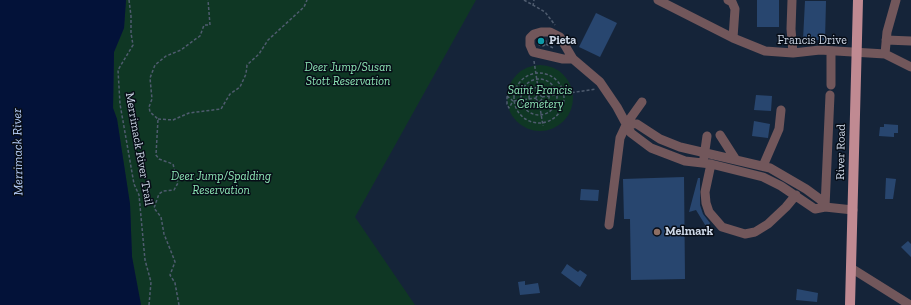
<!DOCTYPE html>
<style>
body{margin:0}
canvas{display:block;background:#152439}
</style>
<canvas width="911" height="305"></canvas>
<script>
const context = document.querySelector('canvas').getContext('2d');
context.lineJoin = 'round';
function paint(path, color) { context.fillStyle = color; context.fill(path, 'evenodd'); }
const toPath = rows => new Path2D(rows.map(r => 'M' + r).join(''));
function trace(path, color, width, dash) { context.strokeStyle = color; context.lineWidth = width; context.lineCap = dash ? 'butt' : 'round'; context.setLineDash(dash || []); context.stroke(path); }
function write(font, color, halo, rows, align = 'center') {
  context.font = font + ' "Zilla Slab",serif'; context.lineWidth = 3; context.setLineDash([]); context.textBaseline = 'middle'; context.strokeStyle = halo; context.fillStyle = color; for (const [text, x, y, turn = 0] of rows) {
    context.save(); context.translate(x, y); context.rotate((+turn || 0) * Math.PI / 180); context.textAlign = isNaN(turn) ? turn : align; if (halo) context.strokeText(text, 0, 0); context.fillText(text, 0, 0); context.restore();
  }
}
const green = toPath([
 [126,0,476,0,355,217,415,305,141,305,132,257,130,204,117,119,113,108,114,52,124,28],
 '507 98a33 33 0 1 1 66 0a33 33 0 1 1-66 0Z'
]);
const water = toPath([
 [0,0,126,0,124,28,114,52,113,108,117,119,130,204,132,257,141,305,0,305]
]);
const building = toPath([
 [757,0,779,0,779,27,757,27],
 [805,1,826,1,825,40,803,40],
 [596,13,617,23,600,57,579,47],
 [756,95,772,96,771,111,754,110],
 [754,121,770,124,768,138,752,136],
 [884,124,898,125,898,133,894,133,894,137,879,136,880,127,884,127],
 [684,177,685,279,631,280,630,219,624,219,623,179],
 [698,178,700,178,700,205,703,214,710,223,707,228,696,210,689,212],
 [886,178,896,179,893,199,885,199],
 [581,189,599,190,598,201,580,200],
 [908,241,911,244,911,257,901,247],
 [567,264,578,272,580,270,587,275,580,287,561,273],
 [525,281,525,285,538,283,540,293,520,295,518,282],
 [797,289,818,293,817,302,796,300]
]);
const path = toPath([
 [129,0,131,16,131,33,133,45,118,70,120,104,134,184,139,195,145,260,151,282,149,305],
 [524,0,545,12,555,25],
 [533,6,534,0],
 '538 42a4 4 0 1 1 8 0a4 4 0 1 1-8 0Z',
 [546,44,553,48],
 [534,61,539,94],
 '514 98a25 25 0 1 1 50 0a25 25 0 1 1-50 0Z',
 '521 97a18 18 0 1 1 36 0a18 18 0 1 1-36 0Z',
 '529 97a10 10 0 1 1 20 0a10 10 0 1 1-20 0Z',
 '536 98a3 3 0 1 1 6 0a3 3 0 1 1-6 0Z',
 [507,96,513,101,509,108,507,104,507,96],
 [542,97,596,89],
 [514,101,536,98],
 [539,101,543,126],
 [158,119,173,120,189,113,221,109,230,94,240,87,246,74,247,65,259,54,268,40,304,7,307,0],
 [179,305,175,283,170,275,175,262,174,259,164,234,161,217,154,208,159,194,163,191,174,190,178,183,173,164,159,159,156,155,158,119,150,112,149,107,152,99,150,78,155,65,166,56,181,50,197,38,200,36,204,25,210,25,208,0]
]);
const minor = toPath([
 [658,0,733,38,765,51,793,53,820,50,885,54,911,67],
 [728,0,732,2,735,9,733,38],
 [792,0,791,29,793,53],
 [886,40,911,41],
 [885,54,887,32,896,0],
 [573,59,563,59,533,52,530,45,530,38,534,34,541,32,550,32,560,37,573,59,600,82,617,107,631,133,651,148,685,161,711,164,763,177,781,186,815,209,825,207,853,210],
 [831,85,831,51],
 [627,123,637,124,660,139,680,147,770,168,806,189,821,200,825,207],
 [720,135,736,160],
 [704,157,707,136],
 [711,164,705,192,706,203,709,212,722,227,745,234,755,232,768,224,786,207,796,195],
 [763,166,779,129,781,110],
 [825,207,830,95],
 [609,225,620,138,627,123,642,102],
 [851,268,910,305]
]);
const major = toPath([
 [850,305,858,0]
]);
const markers = [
 [541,41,4,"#0f9aa8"],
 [657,232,4,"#8d6e63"]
];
const poiNames = [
 ["Pieta",549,41],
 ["Melmark",665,232]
];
const streetNames = [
 ["Francis Drive",812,41],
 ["Merrimack River Trail",139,149,80],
 ["River Road",841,152,-89]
];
const parkNames = [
 ["Deer Jump/Susan",348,68],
 ["Stott Reservation",348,82],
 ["Saint Francis",540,91],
 ["Cemetery",540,105],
 ["Deer Jump/Spalding",221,177],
 ["Reservation",221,191]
];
const waterNames = [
 ["Merrimack River",18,152,-91]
];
paint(green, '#0f3724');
paint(water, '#031239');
paint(building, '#28466f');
trace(path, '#4f5c6f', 1.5, [3, 2]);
trace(minor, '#72575b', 9);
trace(major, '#c08a92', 10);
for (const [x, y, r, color] of markers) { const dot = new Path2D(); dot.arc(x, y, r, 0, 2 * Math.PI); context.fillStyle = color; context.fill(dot); trace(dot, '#070d17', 1.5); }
write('bold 12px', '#cdd7e6', '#070d17', poiNames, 'left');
write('12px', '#cdd7e6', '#070d17', streetNames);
write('italic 12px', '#8de5b5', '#070d17', parkNames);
write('italic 13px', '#b6cdf8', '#070d17', waterNames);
</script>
